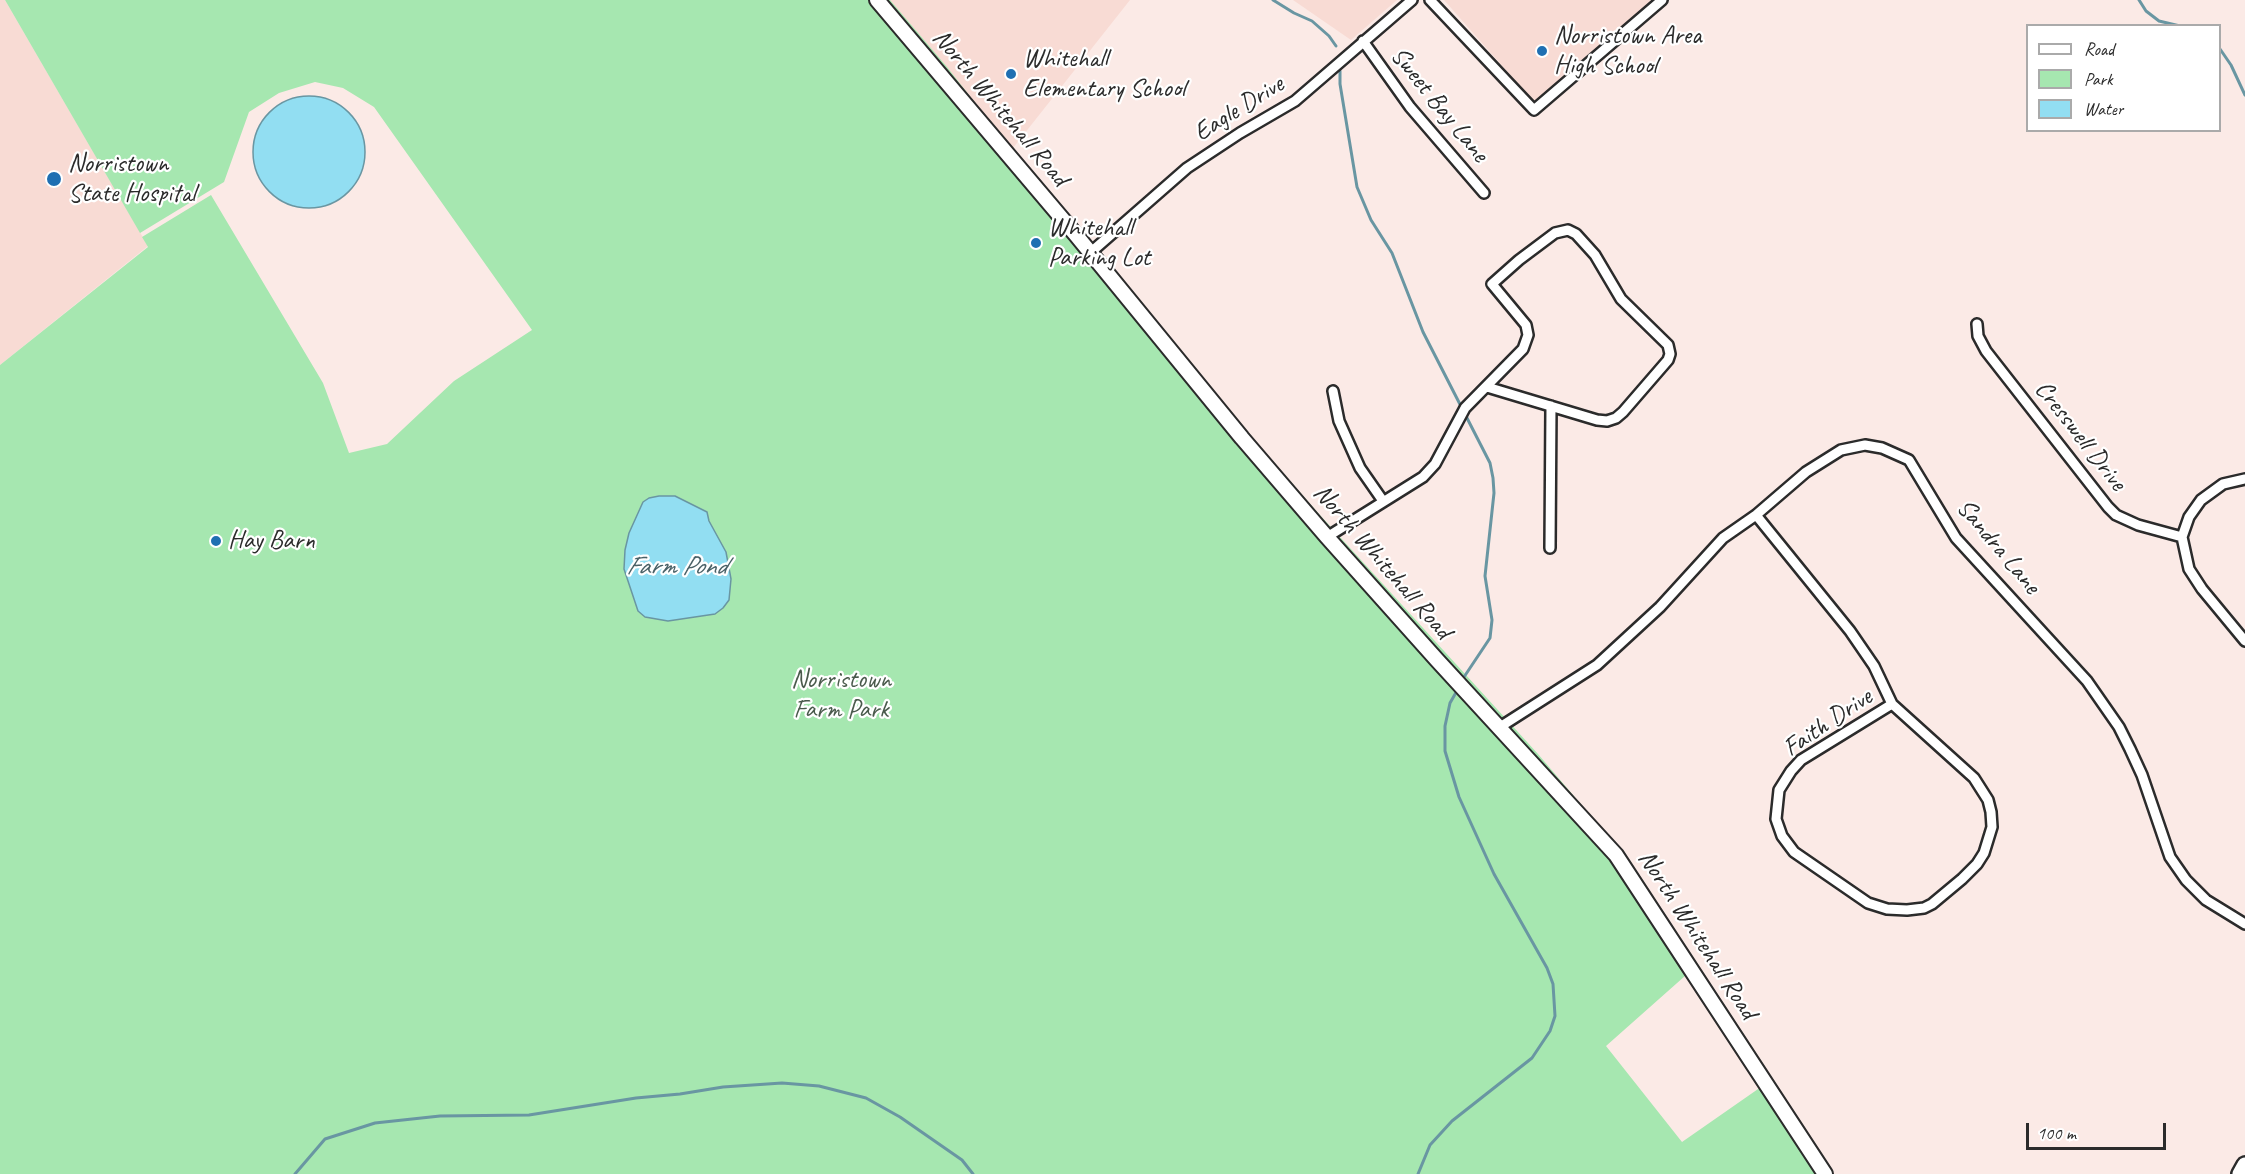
<!DOCTYPE html>
<style>
body{margin:0}
#map{position:relative;width:2245px;height:1174px;overflow:hidden;background:#fbeae6;font-family:Caveat,sans-serif}
canvas{display:block}
.legend{position:absolute;left:2026px;top:24px;width:195px;height:108px;box-sizing:border-box;background:#fff;border:2px solid #aaa;margin:0;padding:8px 10px;list-style:none;font-size:18px;color:#2b2b2b}
.legend li{display:flex;align-items:center;gap:12px;height:30px}
.legend b{width:30px;border:2px solid #aaa}
.scale{position:absolute;left:2026px;top:1123px;width:140px;height:27px;box-sizing:border-box;border:3px solid #2b2b2b;border-top:0;padding-left:8px;font-size:18px;line-height:21px;white-space:nowrap;color:#2b2b2b;-webkit-text-stroke:4px #fff;paint-order:stroke}
</style>
<div id="map">
<canvas width="2245" height="1174"></canvas>
<ul class="legend">
<li><b style="height:8px;background:#fff"></b>Road</li>
<li><b style="height:16px;background:#a6e7b0"></b>Park</li>
<li><b style="height:16px;background:#92def2"></b>Water</li>
</ul>
<div class="scale">100 m</div>
</div>
<script>
const context = document.querySelector('canvas').getContext('2d');
context.lineJoin = 'round';
function paint(path, color) { context.fillStyle = color; context.fill(path, 'evenodd'); }
const toPath = rows => new Path2D(rows.map(r => 'M' + r).join(''));
function trace(path, color, width, dash) { context.strokeStyle = color; context.lineWidth = width; context.lineCap = dash ? 'butt' : 'round'; context.setLineDash(dash || []); context.stroke(path); }
function write(font, color, halo, rows, align = 'center') {
  context.font = font + ' Caveat,sans-serif'; context.lineWidth = 4.5; context.setLineDash([]); context.textBaseline = 'middle'; context.strokeStyle = halo; context.fillStyle = color; for (const [text, x, y, turn = 0] of rows) {
    context.save(); context.translate(x, y); context.rotate((+turn || 0) * Math.PI / 180); context.textAlign = isNaN(turn) ? turn : align; if (halo) context.strokeText(text, 0, 0); context.fillText(text, 0, 0); context.restore();
  }
}
const built = toPath([
 [0,0,5,0,148,246,0,365],
 [889,0,1130,0,1013,148],
 [1293,0,1397,0,1351,40],
 [1444,0,1653,0,1535,103]
]);
const green = toPath([
 [5,0,890,0,947,67,1066,219,1199,377,1319,514,1538,754,1608,836,1694,968,1606,1046,1682,1142,1771,1080,1823,1174,0,1174,0,365,148,247,142,237,211,195,323,383,349,453,387,444,454,381,532,330,374,107,343,88,315,82,279,93,249,112,224,182,140,233]
]);
const water = toPath([
 '253 152a56 56 0 1 1 112 0a56 56 0 1 1-112 0Z',
 [659,496,675,496,707,512,709,521,726,552,731,579,729,600,723,608,715,614,668,621,645,617,638,611,624,569,625,550,629,533,643,502,649,498,659,496]
]);
const stream = toPath([
 [1273,0,1294,13,1312,21,1329,36,1336,46],
 [2139,0,2146,11,2159,21,2180,26],
 [2220,49,2231,65,2245,95],
 [1340,71,1340,84,1357,187,1371,220,1392,253,1423,332,1490,463,1493,478,1494,493,1485,576,1492,620,1490,638,1462,680],
 [295,1174,325,1139,375,1123,440,1116,529,1115,636,1098,680,1094,723,1087,782,1083,819,1086,866,1098,900,1117,962,1160,973,1174],
 [1418,1174,1430,1145,1452,1121,1532,1058,1550,1031,1555,1016,1553,984,1547,968,1494,874,1459,797,1445,751,1445,726,1450,703,1458,689]
]);
const minor = toPath([
 [1430,0,1534,110,1662,0],
 [1363,41,1410,107,1484,193],
 [1090,253,1187,168,1240,133,1295,101,1412,0],
 [1977,324,1978,336,1986,351,2108,507,2116,515,2138,525,2182,537],
 [1333,391,1339,421,1360,468,1383,501],
 [2245,479,2223,484,2201,500,2189,517,2182,537,2189,569,2202,589,2245,641],
 [1756,515,1850,631,1874,666,1892,704,1974,778,1988,800,1991,812,1992,827,1984,853,1977,864,1962,879,1932,904,1924,908,1907,910,1887,909,1868,903,1794,852,1782,836,1776,819,1779,790,1791,771,1801,760,1892,704],
 [1327,537,1423,477,1435,464,1465,408,1523,349,1528,335,1526,325,1492,284,1519,260,1555,233,1568,230,1576,234,1595,255,1621,299,1668,345,1670,354,1668,360,1623,412,1616,418,1607,421,1597,420,1487,387],
 [1550,548,1551,406],
 [1500,727,1597,665,1660,607,1723,538,1756,515,1806,472,1841,450,1865,445,1882,448,1909,460,1956,538,2087,681,2119,727,2130,749,2142,775,2170,857,2186,880,2206,900,2245,924]
]);
const secondary = toPath([
 [877,0,1076,235,1242,438,1327,537,1437,660,1616,855,1825,1174]
]);
const primary = toPath([
 [2240,1174,2245,1165]
]);
const markers = [
 [1542,51,6,"#1f6fb2"],
 [1011,74,6,"#1f6fb2"],
 [54,179,8,"#1f6fb2"],
 [1036,243,6,"#1f6fb2"],
 [216,541,6,"#1f6fb2"]
];
const poiNames = [
 ["Norristown Area",1554,36],
 ["High School",1554,66],
 ["Whitehall",1023,59],
 ["Elementary School",1023,89],
 ["Norristown",68,164],
 ["State Hospital",68,194],
 ["Whitehall",1048,228],
 ["Parking Lot",1048,258],
 ["Hay Barn",228,541]
];
const streetNames = [
 ["Sweet Bay Lane",1439,105,51],
 ["North Whitehall Road",1000,108,50],
 ["Eagle Drive",1239,109,-32],
 ["Cresswell Drive",2080,436,52],
 ["Sandra Lane",1998,547,50],
 ["North Whitehall Road",1382,562,49],
 ["Faith Drive",1828,723,-34],
 ["North Whitehall Road",1697,935,57]
];
const parkNames = [
 ["Norristown",841,680],
 ["Farm Park",841,710]
];
const waterNames = [
 ["Farm Pond",676,567]
];
paint(built, '#f8dbd4');
paint(green, '#a6e7b0');
paint(water, '#92def2');
trace(water, '#6996a2', 1.5);
trace(stream, '#6996a2', 3);
trace(minor, '#2b2b2b', 14);
trace(secondary, '#2b2b2b', 18);
trace(primary, '#2b2b2b', 20);
trace(minor, '#fff', 9);
trace(secondary, '#fff', 14);
trace(primary, '#fff', 15);
for (const [x, y, r, color] of markers) { const dot = new Path2D(); dot.arc(x, y, r, 0, 2 * Math.PI); context.fillStyle = color; context.fill(dot); trace(dot, '#fff', 2); }
write('26px', '#2b2b2b', '#fff', poiNames, 'left');
write('26px', '#2b2b2b', '#fff', streetNames);
write('26px', '#4a5a4c', '#fff', parkNames);
write('italic 27px', '#4a6167', '#fff', waterNames);
</script>
